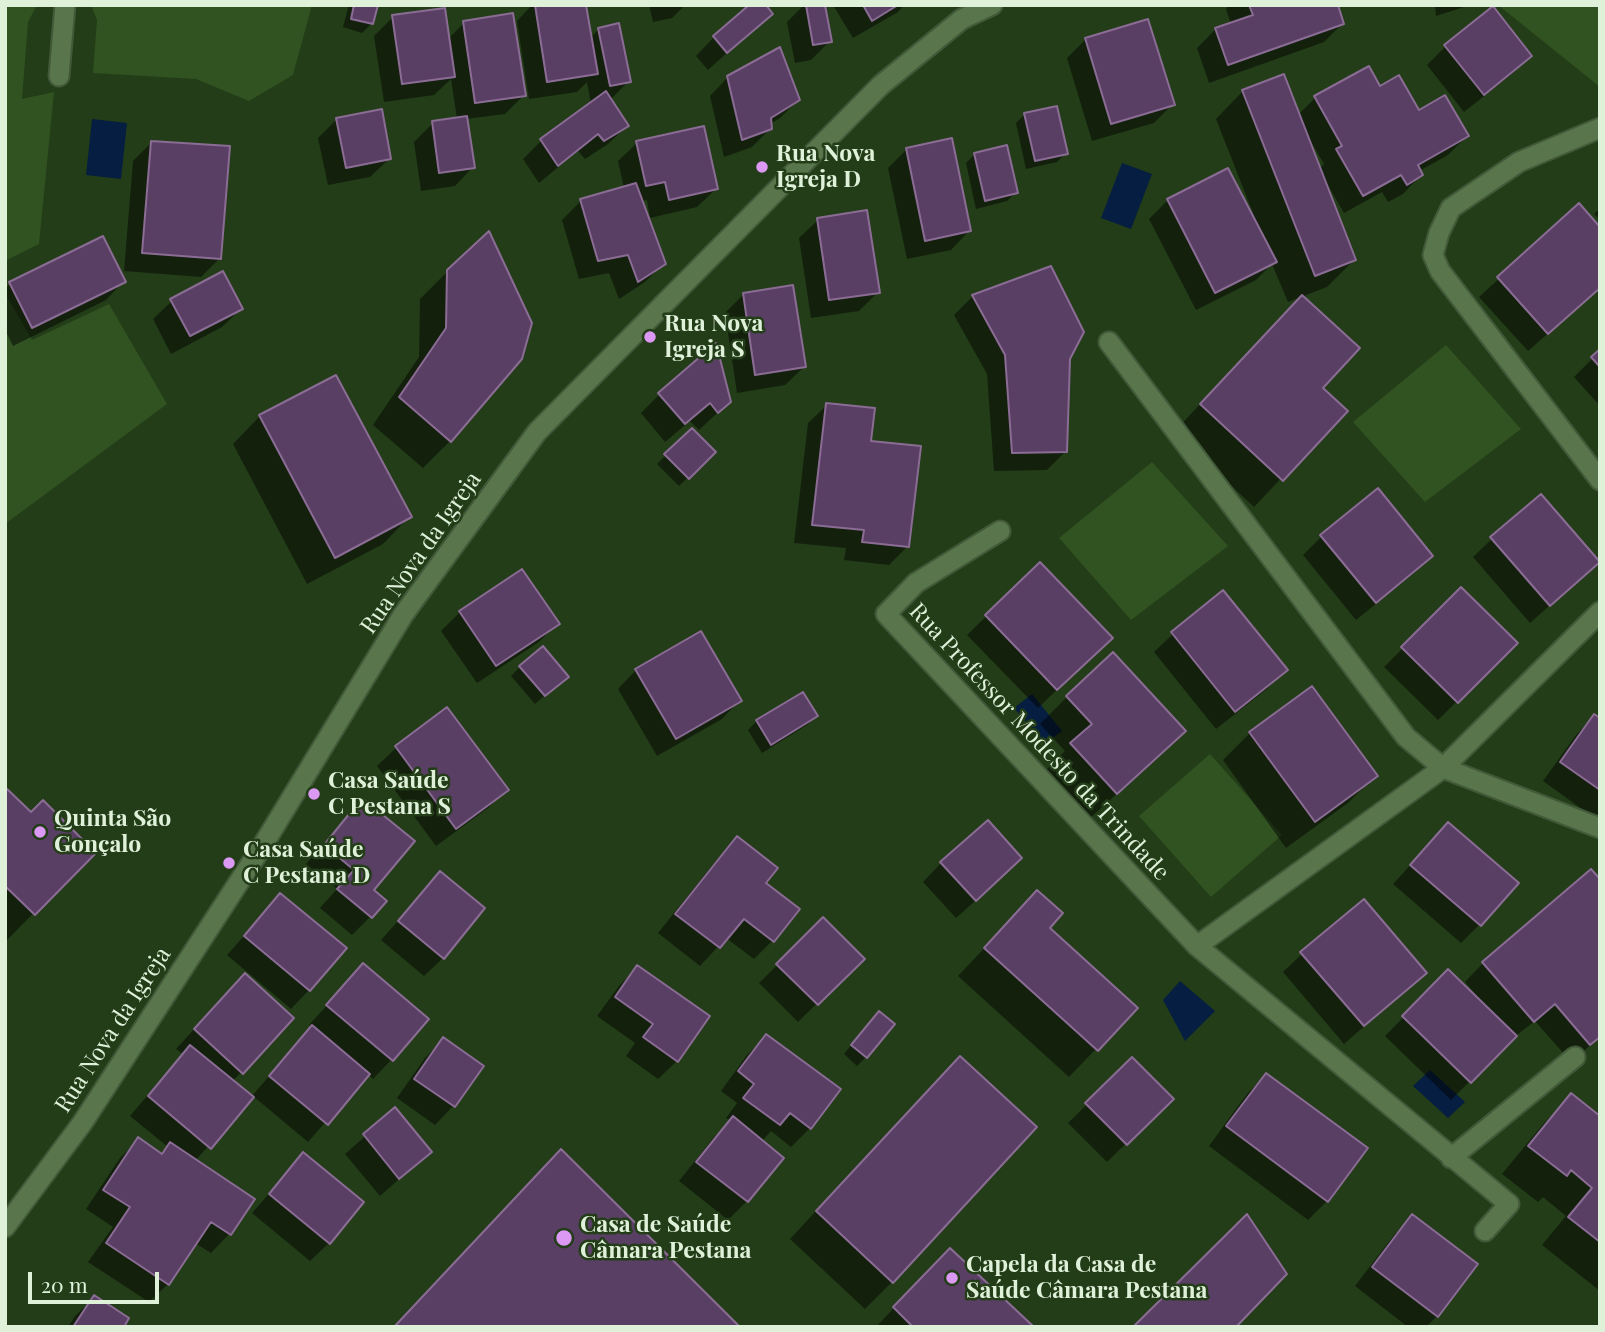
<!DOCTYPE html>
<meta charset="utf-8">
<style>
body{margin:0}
#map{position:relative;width:1605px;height:1332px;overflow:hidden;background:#233d18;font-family:"Playfair Display",serif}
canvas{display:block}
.frame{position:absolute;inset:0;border:7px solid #e0f1da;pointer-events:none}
.scale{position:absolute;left:28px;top:1272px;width:131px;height:32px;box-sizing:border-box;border:4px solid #e0f1da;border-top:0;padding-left:9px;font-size:21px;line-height:24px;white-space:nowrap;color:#e0f1da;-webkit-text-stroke:5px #233d18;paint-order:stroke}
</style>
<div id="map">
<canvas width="1605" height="1332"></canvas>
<div class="frame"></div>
<div class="scale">20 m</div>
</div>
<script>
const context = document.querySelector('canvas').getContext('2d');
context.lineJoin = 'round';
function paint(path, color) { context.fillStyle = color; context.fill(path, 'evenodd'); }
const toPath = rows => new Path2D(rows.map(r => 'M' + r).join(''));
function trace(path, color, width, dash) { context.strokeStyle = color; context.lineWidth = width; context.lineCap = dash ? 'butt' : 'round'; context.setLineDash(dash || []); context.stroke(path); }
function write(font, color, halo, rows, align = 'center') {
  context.font = font + ' "Playfair Display",serif'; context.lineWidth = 5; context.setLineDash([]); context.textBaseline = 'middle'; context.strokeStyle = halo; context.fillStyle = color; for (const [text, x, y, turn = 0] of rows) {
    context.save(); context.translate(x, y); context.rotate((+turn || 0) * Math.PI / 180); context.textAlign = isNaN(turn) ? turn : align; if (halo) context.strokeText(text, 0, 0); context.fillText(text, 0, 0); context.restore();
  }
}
const green = toPath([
 [5,5,37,5,28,22,22,99,54,92,39,244,5,261],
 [91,5,312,5,293,75,249,101,196,79,93,73,97,20],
 [1498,5,1600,5,1600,87],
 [5,293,32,340,109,304,167,404,5,524],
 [1446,345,1521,429,1425,502,1353,422],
 [1152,462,1228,546,1131,620,1059,538],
 [1210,754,1282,835,1211,897,1139,816]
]);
const water = toPath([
 [92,119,127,123,121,179,86,175],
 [1122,163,1152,174,1131,229,1101,218],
 [1032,694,1062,731,1044,744,1014,708],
 [1180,981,1215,1011,1185,1041,1163,1000],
 [1430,1070,1465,1102,1448,1118,1413,1086]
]);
const shadow = toPath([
 [349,5,376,5,371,24,362,33,343,27],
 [532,5,585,5,590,38,599,29,629,81,610,100,627,126,608,144,585,159,578,151,539,183,523,159,541,141,591,104,587,82,577,92,529,99,517,21],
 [649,5,685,5,672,18,653,22],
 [804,5,823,5,830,41,811,60,795,63,787,22],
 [833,5,904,5,898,12,853,38],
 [1229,5,1336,5,1342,24,1324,42,1209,83,1197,48,1216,29,1231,24,1226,9],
 [1435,5,1470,5,1436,16],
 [770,14,708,70,696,56,714,37],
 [393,17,448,39,464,23,524,95,505,114,466,119,473,167,455,186,421,191,414,142,433,123,457,119,451,79,434,95,384,102,374,36],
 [1086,39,1173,104,1154,123,1092,141,1067,58],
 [1446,46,1530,56,1512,74,1464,112,1427,65],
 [728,77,798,100,780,118,770,124,771,128,752,147,724,157,710,96],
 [1380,88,1419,112,1467,136,1448,155,1419,171,1421,175,1403,194,1388,202,1382,192,1344,213,1326,182,1324,183,1354,260,1327,287,1288,302,1272,264,1256,280,1196,310,1149,219,1168,200,1253,213,1216,119,1243,91,1298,115,1315,98],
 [1310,140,1324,164,1319,169,1308,141],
 [1025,114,1066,153,1057,162,1026,169,1016,123],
 [337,119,389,159,370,177,328,185,318,138],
 [151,143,220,258,201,277,124,271,133,161],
 [637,143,716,189,697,207,650,218,647,200,641,201,664,263,645,282,619,299,609,273,579,279,562,220,581,201,624,188,618,161],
 [907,149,969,231,951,250,907,259,888,168],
 [975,154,1016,192,1007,201,976,209,966,163],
 [1579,206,1600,288,1528,351,1479,297],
 [1600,208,1600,219,1594,214],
 [818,220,878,292,859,311,811,318,799,238],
 [448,271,450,441,423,468,373,425,419,357,420,299],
 [124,281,106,300,13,346,5,330,5,289,10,284],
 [744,294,804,367,785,385,737,393,725,313],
 [973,296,1069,359,1065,452,1047,470,994,471,987,374,954,315],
 [172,301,241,309,222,327,171,354,153,319],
 [1275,324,1320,388,1345,411,1254,507,1174,432],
 [1600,351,1600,406,1574,377],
 [659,395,729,402,699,430,690,421,665,442,641,413],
 [827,405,908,546,889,565,844,560,846,548,794,543,808,423],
 [260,416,410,516,383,544,307,584,233,444],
 [714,452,679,486,657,464,666,455],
 [1377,491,1431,556,1413,574,1356,620,1303,555,1321,537],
 [1492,539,1598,562,1530,623,1473,557],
 [1040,564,1092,656,1038,708,967,635],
 [522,571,557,624,539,642,477,683,441,631,460,612],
 [1461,590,1516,643,1438,720,1384,667],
 [1173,634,1285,670,1267,689,1216,729,1154,652],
 [520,667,566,677,535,704,511,676],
 [636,670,740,700,722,719,657,756,618,689],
 [1067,697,1156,758,1088,820,1044,772,1065,751,1040,724],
 [447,710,506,790,488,808,436,846,377,766,396,748],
 [816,716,807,725,762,753,748,730,757,721],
 [1595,716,1600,720,1600,822,1543,781,1576,735],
 [1250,733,1375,776,1348,803,1286,848,1223,760],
 [5,789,31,814,93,853,6,941],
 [362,800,371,916,352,935,320,908,337,889,306,864],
 [1448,824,1480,924,1461,943,1393,884],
 [737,838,764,883,772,941,754,959,726,938,700,966,658,933,719,857],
 [941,863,1002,877,956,918,923,882],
 [440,874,443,958,424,976,381,940],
 [1600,881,1600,1037,1571,1062,1535,1021,1513,1038,1451,1100,1385,1036,1448,972,1475,997,1477,996,1465,982,1483,963],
 [1037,892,1047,928,1135,1008,1069,1077,958,976],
 [280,895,309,990,291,1009,227,955],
 [823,920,862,959,798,1022,759,983],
 [1302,954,1425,973,1344,1044,1283,972],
 [363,966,427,1019,391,1060,373,1079,368,1074,308,1142,253,1096,195,1161,252,1199,229,1234,211,1253,195,1243,168,1284,149,1302,88,1262,113,1227,86,1209,120,1158,138,1140,160,1154,168,1147,130,1116,183,1054,176,1049,226,994,291,1018,232,1082,251,1097,312,1027,309,1025],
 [637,968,677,1061,658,1079,626,1056,635,1043,597,1016,619,986],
 [870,1022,866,1057,857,1066,844,1054],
 [766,1037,810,1128,791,1147,771,1131,761,1142,781,1158,747,1201,728,1220,679,1181,714,1137,731,1121,726,1118,737,1103,721,1091,747,1055],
 [443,1040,481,1066,453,1106,435,1125,397,1098,425,1058],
 [1132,1060,1171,1099,1107,1162,1068,1123],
 [1266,1075,1366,1149,1327,1201,1308,1220,1209,1146,1247,1094],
 [933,1085,892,1282,865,1309,790,1239],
 [1571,1096,1600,1119,1600,1291,1542,1245,1566,1216,1543,1197,1538,1202,1502,1174,1544,1123],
 [395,1110,430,1152,380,1196,345,1154],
 [303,1155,329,1243,310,1261,252,1213],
 [1412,1217,1437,1316,1426,1327,1408,1327,1355,1286,1394,1235],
 [923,1277,1031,1327,876,1327],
 [94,1298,122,1327,68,1327,75,1316]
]);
const building = toPath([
 [354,5,378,5,373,24,351,19,354,5],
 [535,5,586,5,598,74,547,82,535,5],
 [749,5,766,5,773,14,727,53,713,36,749,5],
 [806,5,825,5,832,42,813,45,806,5],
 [863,5,898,5,872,21,863,5],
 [1249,5,1338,5,1344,24,1228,65,1215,28,1253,15,1249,5],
 [1493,6,1532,56,1484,95,1444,45,1493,6],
 [445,8,455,77,402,84,392,15,445,8],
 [513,13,526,96,475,103,463,21,513,13],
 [1148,19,1175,105,1111,124,1085,38,1148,19],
 [619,23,631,82,610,86,598,28,619,23],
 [780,47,800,100,771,118,772,129,742,140,727,76,780,47],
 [1369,66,1380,86,1399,75,1419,110,1445,95,1469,136,1418,165,1423,175,1407,185,1401,175,1363,196,1336,149,1342,146,1314,96,1369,66],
 [1284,74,1356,260,1315,276,1242,90,1284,74],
 [606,91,629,126,604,141,598,134,558,166,540,139,606,91],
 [1057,106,1068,154,1035,161,1024,113,1057,106],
 [382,109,391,159,346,168,336,118,382,109],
 [467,116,475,168,439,173,432,121,467,116],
 [704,126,718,189,669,200,665,182,646,186,636,141,704,126],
 [952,138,971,231,925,241,906,148,952,138],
 [151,141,230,146,221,259,142,253,151,141],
 [1007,145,1018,193,985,201,974,153,1007,145],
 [1228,168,1277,262,1215,293,1167,199,1228,168],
 [636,183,666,264,638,282,628,255,598,261,580,199,636,183],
 [1579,203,1600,227,1600,288,1548,334,1497,277,1579,203],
 [867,210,880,293,829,300,817,218,867,210],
 [489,231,532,323,522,359,451,442,399,397,446,328,447,270,489,231],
 [103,236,126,282,32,328,9,282,103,236],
 [1051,266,1084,332,1070,359,1067,452,1012,453,1005,355,972,295,1051,266],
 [223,271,243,309,190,336,170,299,223,271],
 [793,285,806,367,755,375,743,293,793,285],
 [1302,295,1360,348,1323,388,1348,411,1283,481,1200,404,1302,295],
 [716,343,731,402,718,413,710,403,685,424,658,393,716,343],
 [1600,349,1600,367,1591,357,1600,349],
 [336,375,412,517,335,558,259,415,336,375],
 [826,403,875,408,871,441,921,446,909,547,862,542,864,530,812,525,826,403],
 [692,428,716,452,689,479,664,454,692,428],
 [1378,488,1433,556,1376,603,1320,535,1378,488],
 [1541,494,1600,562,1550,606,1490,537,1541,494],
 [1040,562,1113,638,1057,690,985,615,1040,562],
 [522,569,560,624,496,666,459,611,522,569],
 [1461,587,1518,643,1458,703,1401,647,1461,587],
 [1223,590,1288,670,1235,712,1171,632,1223,590],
 [701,631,742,701,676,739,635,669,701,631],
 [543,646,569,677,545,696,519,666,543,646],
 [1113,652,1186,731,1117,794,1070,743,1092,724,1066,696,1113,652],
 [1312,686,1378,776,1315,822,1249,732,1312,686],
 [803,692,818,716,771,745,756,720,803,692],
 [447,707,509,790,456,829,395,746,447,707],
 [1594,714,1600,718,1600,790,1560,762,1594,714],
 [5,787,31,812,43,800,96,853,35,915,5,886,5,787],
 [362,798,415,841,374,890,387,901,372,918,337,889,354,870,324,845,362,798],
 [988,820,1022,858,976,901,940,862,988,820],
 [1448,822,1519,883,1481,926,1410,865,1448,822],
 [737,836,778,868,766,883,800,909,774,942,744,919,720,948,675,914,737,836],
 [1591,869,1600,879,1600,1037,1590,1045,1555,1004,1534,1022,1482,962,1591,869],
 [440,871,485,908,444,959,398,921,440,871],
 [1037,890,1063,913,1050,928,1138,1008,1098,1051,984,948,1037,890],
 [280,893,347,948,310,991,244,936,280,893],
 [1364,899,1427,973,1364,1026,1300,952,1364,899],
 [823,917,865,959,818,1005,776,964,823,917],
 [363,963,429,1019,393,1061,326,1005,363,963],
 [637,965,710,1016,678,1062,643,1037,653,1024,615,997,637,965],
 [1448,969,1517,1036,1471,1083,1402,1016,1448,969],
 [245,973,294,1018,243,1074,194,1029,245,973],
 [879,1011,895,1024,867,1058,851,1045,879,1011],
 [312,1025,370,1074,328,1125,269,1076,312,1025],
 [766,1034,841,1089,811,1129,790,1113,780,1125,743,1098,754,1084,738,1071,766,1034],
 [443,1037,484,1066,455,1107,414,1079,443,1037],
 [190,1045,254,1097,211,1149,148,1096,190,1045],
 [960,1056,1037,1127,893,1283,816,1211,960,1056],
 [1132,1057,1174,1099,1127,1145,1085,1103,1132,1057],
 [1266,1073,1368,1148,1328,1202,1226,1126,1266,1073],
 [1571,1093,1600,1116,1600,1242,1568,1217,1592,1188,1571,1170,1567,1176,1528,1146,1571,1093],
 [395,1107,432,1152,399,1179,363,1134,395,1107],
 [733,1116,784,1158,748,1202,696,1162,733,1116],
 [138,1137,162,1154,170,1142,255,1199,231,1235,211,1222,169,1285,106,1243,130,1207,103,1190,138,1137],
 [561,1149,740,1327,394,1327,561,1149],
 [303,1152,364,1202,330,1244,269,1194,303,1152],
 [1247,1214,1287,1274,1236,1327,1133,1327,1247,1214],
 [1412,1214,1478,1264,1438,1317,1372,1267,1412,1214],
 [950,1248,1034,1327,913,1327,893,1307,950,1248],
 [94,1295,129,1318,124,1327,73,1327,94,1295]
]);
const minor = toPath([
 [59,76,65,5],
 [1600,128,1519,162,1451,208,1439,233,1433,255,1440,271,1600,480],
 [1109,342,1406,737,1443,768,1600,828],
 [1000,531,916,583,886,614,1197,946,1509,1204,1485,1231],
 [1197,946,1443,768,1600,612],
 [1451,1158,1575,1057],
 [5,1227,83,1122,263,845,403,615,537,432,881,85,962,19,992,5]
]);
const markers = [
 [762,167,7,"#dc99f4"],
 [650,337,7,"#dc99f4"],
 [314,794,7,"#dc99f4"],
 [40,832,7,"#dc99f4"],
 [229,863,7,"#dc99f4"],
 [564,1238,9,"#dc99f4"],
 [952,1278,7,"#dc99f4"]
];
const poiNames = [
 ["Rua Nova",776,154],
 ["Igreja D",776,180],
 ["Rua Nova",664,324],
 ["Igreja S",664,350],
 ["Casa Saúde",328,781],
 ["C Pestana S",328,807],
 ["Quinta São",54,819],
 ["Gonçalo",54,845],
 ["Casa Saúde",243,850],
 ["C Pestana D",243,876],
 ["Casa de Saúde",580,1225],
 ["Câmara Pestana",580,1251],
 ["Capela da Casa de",966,1265],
 ["Saúde Câmara Pestana",966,1291]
];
const streetNames = [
 ["Rua Nova da Igreja",421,553,-55],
 ["Rua Professor Modesto da Trindade",1039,742,47],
 ["Rua Nova da Igreja",113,1030,-57]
];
paint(green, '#305321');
paint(water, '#051e41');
paint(shadow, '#0007');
paint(building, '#5a3f64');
trace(building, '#8a6c94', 2);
trace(minor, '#425939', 23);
trace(minor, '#58754c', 19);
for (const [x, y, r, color] of markers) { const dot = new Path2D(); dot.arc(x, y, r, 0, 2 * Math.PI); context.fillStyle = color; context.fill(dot); trace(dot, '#233d18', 2.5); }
write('bold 23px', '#e0f1da', '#233d18', poiNames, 'left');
write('23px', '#e0f1da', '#233d18', streetNames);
</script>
